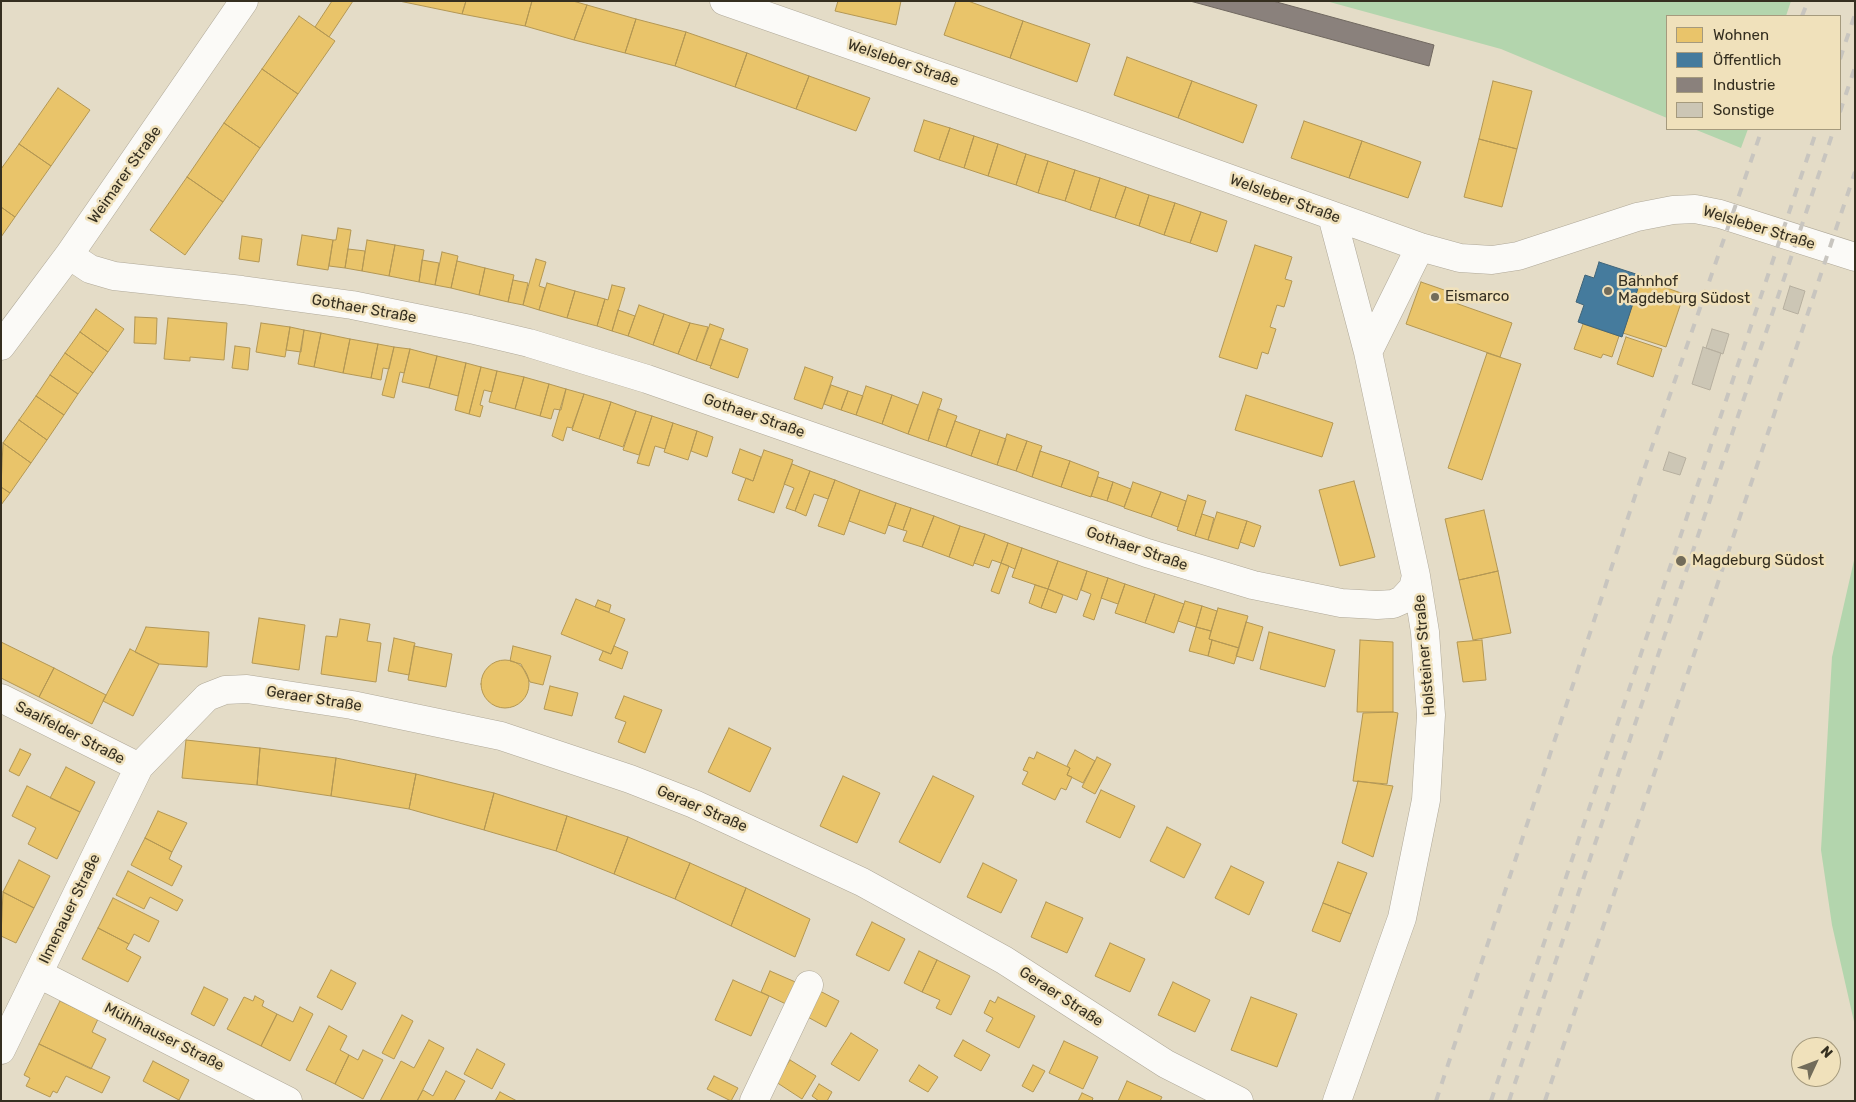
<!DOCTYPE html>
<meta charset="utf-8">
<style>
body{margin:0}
#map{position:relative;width:1856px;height:1102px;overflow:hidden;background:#e4dcc7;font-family:Rubik,sans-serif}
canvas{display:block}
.frame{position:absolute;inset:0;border:2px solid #352f20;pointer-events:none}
.legend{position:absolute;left:1666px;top:15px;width:175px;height:115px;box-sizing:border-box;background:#f0e1bb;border:1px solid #a59a7d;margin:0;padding:6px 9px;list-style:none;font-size:15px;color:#352f20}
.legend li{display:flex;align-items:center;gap:10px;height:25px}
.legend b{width:25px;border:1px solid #a59a7d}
.north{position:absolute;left:1791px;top:1037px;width:50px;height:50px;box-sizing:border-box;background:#f0e1bb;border:1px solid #a59a7d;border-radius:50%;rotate:47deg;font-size:14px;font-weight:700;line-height:20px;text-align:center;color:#352f20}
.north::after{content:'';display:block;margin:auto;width:18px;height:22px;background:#726c5a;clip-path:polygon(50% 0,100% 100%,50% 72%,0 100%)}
</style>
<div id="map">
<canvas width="1856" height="1102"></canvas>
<div class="frame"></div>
<ul class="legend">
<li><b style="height:14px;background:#e9c46a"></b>Wohnen</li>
<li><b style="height:14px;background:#457b9d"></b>Öffentlich</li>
<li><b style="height:14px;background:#8a817c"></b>Industrie</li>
<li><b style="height:14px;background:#ccc6b5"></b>Sonstige</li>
</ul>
<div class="north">N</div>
</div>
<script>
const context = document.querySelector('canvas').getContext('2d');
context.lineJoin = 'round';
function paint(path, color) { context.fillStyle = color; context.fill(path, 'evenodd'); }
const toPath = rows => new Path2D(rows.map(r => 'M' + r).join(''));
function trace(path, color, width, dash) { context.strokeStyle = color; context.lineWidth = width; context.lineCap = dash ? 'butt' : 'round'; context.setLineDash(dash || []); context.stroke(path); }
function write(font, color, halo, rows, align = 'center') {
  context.font = font + ' Rubik,sans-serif'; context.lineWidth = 5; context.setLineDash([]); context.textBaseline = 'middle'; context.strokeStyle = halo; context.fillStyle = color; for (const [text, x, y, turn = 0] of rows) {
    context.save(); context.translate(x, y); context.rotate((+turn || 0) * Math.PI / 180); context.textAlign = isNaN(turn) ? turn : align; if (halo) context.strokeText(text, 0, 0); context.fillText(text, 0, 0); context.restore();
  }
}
const green = toPath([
 [1326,1,1791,1,1786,16,1667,16,1667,118,1501,49],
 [1694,129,1748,129,1741,148],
 [1855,556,1855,1026,1832,925,1821,850,1832,657]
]);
const homes = toPath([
 [332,1,353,1,329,37,315,27,332,1],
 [399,1,466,1,462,14,399,1],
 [466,1,532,1,525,26,462,14,466,1],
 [532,1,573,1,587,5,574,40,525,26,532,1],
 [838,1,901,1,896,25,835,11,838,1],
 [956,1,968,1,1023,21,1010,58,944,35,956,1],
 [587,5,636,19,625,53,574,40,587,5],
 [299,16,335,41,298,94,262,69,299,16],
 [636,19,686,32,675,66,625,53,636,19],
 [1023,21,1090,44,1077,82,1010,58,1023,21],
 [686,32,747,53,735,87,675,66,686,32],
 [747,53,809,76,796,109,735,87,747,53],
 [1127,57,1192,81,1178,118,1114,95,1127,57],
 [262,69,298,94,260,148,224,123,262,69],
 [809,76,870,98,856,131,796,109,809,76],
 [1192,81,1257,105,1243,143,1178,118,1192,81],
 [1493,81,1532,91,1517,149,1479,139,1493,81],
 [58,88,90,110,51,166,19,144,58,88],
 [924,120,950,128,939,160,914,151,924,120],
 [1304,121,1362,141,1349,178,1291,158,1304,121],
 [224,123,260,148,223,202,187,177,224,123],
 [950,128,974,136,964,168,939,160,950,128],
 [974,136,998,144,988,176,964,168,974,136],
 [1479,139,1517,149,1502,207,1464,197,1479,139],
 [1362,141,1421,162,1408,198,1349,178,1362,141],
 [19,144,51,166,15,217,1,207,1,169,19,144],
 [998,144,1026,154,1016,185,988,176,998,144],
 [1026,154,1048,161,1038,193,1016,185,1026,154],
 [1048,161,1075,170,1065,201,1038,193,1048,161],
 [1075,170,1100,178,1090,210,1065,201,1075,170],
 [187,177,223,202,185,255,150,230,187,177],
 [1100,178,1126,187,1115,218,1090,210,1100,178],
 [1126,187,1149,195,1139,226,1115,218,1126,187],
 [1149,195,1175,203,1164,235,1139,226,1149,195],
 [1175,203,1201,212,1190,243,1164,235,1175,203],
 [1,207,15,217,1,237,1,207],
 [1201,212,1227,221,1217,252,1190,243,1201,212],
 [338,228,351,230,345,268,329,266,333,240,336,240,338,228],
 [302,235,333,240,328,270,297,265,302,235],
 [242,236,262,239,259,262,239,259,242,236],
 [367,240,395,245,389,276,362,271,367,240],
 [395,245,424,250,419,282,389,276,395,245],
 [1255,245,1292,257,1285,279,1292,281,1284,307,1277,305,1270,327,1276,329,1268,354,1262,352,1257,369,1219,357,1255,245],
 [348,249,365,251,362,271,345,268,348,249],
 [442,252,458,256,451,288,435,285,442,252],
 [536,259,546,262,539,286,545,288,539,310,523,305,536,259],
 [422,260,439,263,435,285,419,282,422,260],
 [457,261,485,268,479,295,451,288,457,261],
 [485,268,514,275,508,302,479,295,485,268],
 [1641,279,1684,294,1666,347,1623,333,1641,279],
 [513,280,528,283,523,305,508,302,513,280],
 [1421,282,1447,291,1444,299,1512,323,1500,357,1406,324,1421,282],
 [547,283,575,291,567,318,539,310,547,283],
 [612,285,625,288,612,331,597,326,605,299,608,300,612,285],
 [575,291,605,299,597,326,567,318,575,291],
 [639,305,664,314,653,345,628,336,639,305],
 [96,309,124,329,108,352,80,332,96,309],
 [618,310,635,316,628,336,612,331,618,310],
 [664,314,690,323,678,354,653,345,664,314],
 [135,317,157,318,156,344,134,343,135,317],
 [168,318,227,323,224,360,190,357,190,361,164,359,168,318],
 [261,323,290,327,285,357,256,352,261,323],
 [690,323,708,327,696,361,678,354,690,323],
 [710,324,724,329,711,366,696,361,710,324],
 [1583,324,1619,336,1612,357,1603,354,1601,358,1574,349,1583,324],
 [290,327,304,330,301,352,286,350,290,327],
 [304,330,321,333,314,367,298,364,304,330],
 [80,332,108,352,93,373,65,353,80,332],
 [321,333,350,339,343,373,314,367,321,333],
 [1626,337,1662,349,1653,377,1617,364,1626,337],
 [350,339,378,344,371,378,343,373,350,339],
 [720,339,748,349,738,378,710,368,720,339],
 [378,344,394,347,389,369,383,368,381,380,371,378,378,344],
 [235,346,250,348,248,370,232,368,235,346],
 [394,347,410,349,404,373,400,372,394,398,382,395,394,347],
 [410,349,437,356,429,388,402,382,410,349],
 [65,353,93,373,78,394,50,375,65,353],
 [1487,353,1521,364,1482,480,1448,468,1487,353],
 [437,356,466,363,458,396,429,388,437,356],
 [466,363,481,367,469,414,455,410,466,363],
 [481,367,497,371,492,392,484,390,480,405,483,406,480,417,469,414,481,367],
 [805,367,833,377,822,409,794,399,805,367],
 [497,371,524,377,515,409,489,402,497,371],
 [50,375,78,394,64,415,36,396,50,375],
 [524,377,549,384,540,416,515,409,524,377],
 [549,384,566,389,561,410,554,409,551,419,540,416,549,384],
 [831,385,848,391,841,410,824,404,831,385],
 [866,386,892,395,882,424,856,415,866,386],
 [566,389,584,394,572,428,567,427,563,441,552,436,566,389],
 [848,391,863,396,856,415,841,410,848,391],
 [923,392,942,399,928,441,908,434,923,392],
 [584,394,611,402,599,439,572,430,584,394],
 [892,395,918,405,908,434,882,424,892,395],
 [1246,395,1333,423,1322,457,1235,430,1246,395],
 [36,396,64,415,47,440,19,420,36,396],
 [611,402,636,411,623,447,599,439,611,402],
 [938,409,957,416,946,447,928,441,938,409],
 [636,411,652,416,639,455,623,450,636,411],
 [652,416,673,423,665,449,655,446,649,466,637,463,652,416],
 [19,420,47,440,31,463,3,443,19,420],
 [955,421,980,430,971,456,946,447,955,421],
 [673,423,697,431,688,460,664,452,673,423],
 [980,430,1006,439,997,465,971,456,980,430],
 [697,431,713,437,707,457,691,451,697,431],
 [1007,434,1027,441,1016,471,997,465,1007,434],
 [1027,441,1042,446,1032,477,1016,471,1027,441],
 [3,443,31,463,10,493,1,487,3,443],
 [740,449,761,457,753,481,732,473,740,449],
 [764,450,793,460,774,513,738,500,746,478,753,481,764,450],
 [1040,451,1070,461,1061,487,1032,477,1040,451],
 [1070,461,1099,472,1091,497,1061,487,1070,461],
 [792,464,810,471,795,511,786,508,794,488,784,484,792,464],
 [810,471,835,480,828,499,814,494,806,516,795,511,810,471],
 [1098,477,1113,482,1107,501,1091,496,1098,477],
 [835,480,860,490,844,535,818,526,835,480],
 [1354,481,1375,557,1340,566,1319,490,1354,481],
 [1113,482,1131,489,1124,507,1107,501,1113,482],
 [1133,482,1161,492,1151,517,1124,508,1133,482],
 [1,487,10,493,1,505,1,487],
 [860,490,896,503,885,534,849,521,860,490],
 [1161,492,1186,501,1178,527,1151,517,1161,492],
 [1188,495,1206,501,1195,536,1177,530,1188,495],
 [896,503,911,508,903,530,888,525,896,503],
 [911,508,934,516,922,547,903,541,907,531,903,530,911,508],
 [1484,510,1498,571,1459,580,1445,519,1484,510],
 [1217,512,1247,521,1238,549,1208,540,1217,512],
 [1202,514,1214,518,1208,540,1195,536,1202,514],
 [934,516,960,526,949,557,922,547,934,516],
 [1247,521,1261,526,1254,547,1240,542,1247,521],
 [960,526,985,534,973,566,949,557,960,526],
 [985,534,1008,543,1001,563,992,560,989,568,974,563,985,534],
 [1008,543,1022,548,1015,569,1001,563,1008,543],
 [1022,548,1058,561,1048,589,1012,577,1022,548],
 [1058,561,1087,571,1077,600,1048,589,1058,561],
 [1001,563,1009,566,999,594,991,591,1001,563],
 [1087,571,1108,578,1094,620,1083,616,1091,594,1081,590,1087,571],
 [1498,571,1511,633,1473,640,1459,580,1498,571],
 [1108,578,1125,584,1118,604,1101,598,1108,578],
 [1125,584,1155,594,1145,623,1115,613,1125,584],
 [1035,585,1048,589,1041,608,1029,603,1035,585],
 [1048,589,1063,595,1056,613,1041,608,1048,589],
 [1155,594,1184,604,1174,633,1145,623,1155,594],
 [576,599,625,619,611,654,561,634,576,599],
 [598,600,611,605,609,612,595,607,598,600],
 [1185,601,1202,606,1196,627,1178,621,1185,601],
 [1202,606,1217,611,1211,631,1196,627,1202,606],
 [1218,608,1248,616,1239,648,1209,639,1218,608],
 [259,618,305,625,299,670,252,663,259,618],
 [340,619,370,624,367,641,381,643,376,682,321,674,326,636,337,637,340,619],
 [1246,622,1263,627,1253,661,1236,656,1246,622],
 [146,627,209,632,207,667,159,664,135,652,146,627],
 [1196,627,1211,631,1209,639,1212,640,1208,656,1189,651,1196,627],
 [1269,632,1335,650,1325,687,1260,669,1269,632],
 [394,638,415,643,409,675,388,671,394,638],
 [1212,640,1239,648,1234,664,1208,656,1212,640],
 [1360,640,1393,642,1393,712,1357,712,1360,640],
 [1482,640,1486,680,1463,682,1457,642,1482,640],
 [1,642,54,668,39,697,1,678,1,642],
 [414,646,452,654,446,687,408,680,414,646],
 [513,646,551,656,543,685,530,682,521,664,510,661,513,646],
 [614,646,628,652,622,669,599,660,603,651,611,654,614,646],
 [130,649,159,664,133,716,103,701,130,649],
 '481 684a24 24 0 1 1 48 0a24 24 0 1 1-48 0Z',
 [54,668,106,695,92,724,39,697,54,668],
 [550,686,578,693,572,716,544,709,550,686],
 [624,696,662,710,645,753,618,742,626,722,615,718,624,696],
 [1393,712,1398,713,1387,784,1353,781,1363,713,1393,712],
 [729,728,771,748,750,792,708,772,729,728],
 [186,740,260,748,257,785,182,778,186,740],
 [260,748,336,758,331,796,257,785,260,748],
 [20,749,31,754,19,776,9,771,20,749],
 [1075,750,1095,761,1083,783,1067,775,1070,768,1067,766,1075,750],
 [1037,752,1070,768,1067,775,1072,777,1066,790,1061,788,1055,800,1022,784,1028,772,1023,770,1029,757,1034,759,1037,752],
 [1097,757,1111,764,1095,794,1082,787,1097,757],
 [336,758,416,774,409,809,331,796,336,758],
 [66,767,95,782,80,812,50,798,66,767],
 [416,774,494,793,484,830,409,809,416,774],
 [843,776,880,793,857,843,820,826,843,776],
 [933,776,974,796,940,863,899,842,933,776],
 [1358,781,1393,786,1373,857,1342,843,1358,781],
 [27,786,80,812,57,859,28,844,36,828,12,816,27,786],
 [1101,790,1135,806,1120,838,1086,822,1101,790],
 [494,793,567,816,556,851,484,830,494,793],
 [158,811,187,823,172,852,145,838,158,811],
 [567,816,628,837,614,874,556,851,567,816],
 [1167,827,1201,844,1184,878,1150,861,1167,827],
 [628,837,690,863,675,899,614,874,628,837],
 [145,838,172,852,169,859,182,866,172,886,131,865,145,838],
 [19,860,50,876,34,908,3,892,19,860],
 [1338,862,1367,873,1351,914,1323,903,1338,862],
 [690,863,746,888,731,926,675,899,690,863],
 [983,863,1017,880,1001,913,967,897,983,863],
 [1231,866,1264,882,1249,915,1215,898,1231,866],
 [128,871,183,900,177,911,150,897,144,909,116,895,128,871],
 [746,888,810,919,795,957,731,926,746,888],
 [3,892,34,908,16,943,1,936,3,892],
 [113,898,159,921,149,942,134,934,129,944,98,928,113,898],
 [1046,902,1083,918,1067,953,1031,937,1046,902],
 [1323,903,1351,914,1340,942,1312,931,1323,903],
 [872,922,905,939,889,971,856,955,872,922],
 [98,928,129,944,126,949,141,957,128,982,82,959,98,928],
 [1110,943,1145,959,1130,992,1095,976,1110,943],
 [919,951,937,960,922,992,904,983,919,951],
 [937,960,970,976,951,1015,936,1008,940,1000,922,992,937,960],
 [331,970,356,983,342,1010,317,997,331,970],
 [770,971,800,984,790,1006,761,992,770,971],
 [733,980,769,996,751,1036,715,1020,733,980],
 [1173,982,1210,1000,1195,1032,1158,1015,1173,982],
 [204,987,228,999,214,1026,191,1014,204,987],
 [818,990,839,1001,826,1027,804,1015,818,990],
 [255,996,264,1001,262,1006,277,1014,261,1046,227,1029,244,997,253,1001,255,996],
 [998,997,1035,1016,1019,1048,986,1031,993,1018,984,1013,990,1000,995,1003,998,997],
 [1251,997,1297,1014,1277,1067,1231,1050,1251,997],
 [60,1001,98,1019,92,1032,106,1039,91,1069,39,1044,60,1001],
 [300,1007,313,1014,290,1061,261,1046,277,1014,293,1022,300,1007],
 [402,1015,413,1021,394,1059,382,1053,402,1015],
 [329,1026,347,1036,340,1050,349,1055,335,1084,306,1070,329,1026],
 [851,1033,878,1050,859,1081,831,1064,851,1033],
 [429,1040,444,1048,417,1101,380,1101,401,1061,414,1068,429,1040],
 [963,1040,990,1055,981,1071,954,1056,963,1040],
 [1064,1041,1098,1057,1083,1089,1049,1073,1064,1041],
 [39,1044,110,1077,102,1093,66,1076,57,1093,53,1091,50,1097,26,1086,30,1078,24,1075,39,1044],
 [477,1049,505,1064,492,1089,464,1074,477,1049],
 [363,1050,383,1060,363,1099,335,1084,349,1055,358,1060,363,1050],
 [790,1060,816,1076,802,1099,776,1082,790,1060],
 [153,1061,189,1080,179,1100,143,1081,153,1061],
 [919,1065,938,1077,928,1092,909,1081,919,1065],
 [1033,1065,1045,1071,1033,1092,1022,1086,1033,1065],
 [446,1071,465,1081,454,1101,417,1101,423,1090,433,1096,446,1071],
 [714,1076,738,1088,731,1101,707,1089,714,1076],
 [1127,1081,1162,1097,1160,1101,1118,1101,1127,1081],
 [819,1084,832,1092,827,1101,819,1101,812,1096,819,1084],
 [500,1092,517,1101,495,1101,500,1092],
 [1082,1093,1093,1098,1092,1101,1078,1101,1082,1093]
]);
const public = toPath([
 [1599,262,1642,276,1622,337,1578,322,1584,305,1576,302,1585,275,1594,278,1599,262]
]);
const industry = toPath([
 [1190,1,1273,1,1434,45,1429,66,1190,1]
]);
const building = toPath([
 [1790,286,1805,291,1798,314,1783,309,1790,286],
 [1712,329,1729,334,1723,354,1706,348,1712,329],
 [1703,347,1721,353,1710,390,1692,384,1703,347],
 [1669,452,1686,458,1680,475,1663,470,1669,452]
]);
const minor = toPath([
 [724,1,1083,126,1420,247,1460,258,1492,260,1518,256,1637,217,1673,210,1695,209,1720,214,1855,257],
 [1332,216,1368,352],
 [69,255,90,269,114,276,242,290,352,305,470,329,529,343,647,379,1147,553,1253,585,1341,603,1377,605,1393,604,1402,600,1413,588,1416,576],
 [1,346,69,255,244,1],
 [1,698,139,767],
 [39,974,288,1101],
 [1,1050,139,767,207,697,225,690,247,689,352,705,501,736,630,779,694,804,862,882,1004,960,1166,1064,1239,1101],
 [754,1101,809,985],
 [1337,1101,1402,918,1426,800,1431,715,1425,632,1416,576,1368,352,1420,247]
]);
const rail = toPath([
 [1802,16,1808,1],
 [1840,59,1855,14],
 [1840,112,1855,67],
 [1436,1101,1637,490,1762,129],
 [1491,1101,1817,129],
 [1509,1101,1834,129],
 [1545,1101,1855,172]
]);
const markers = [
 [1608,291,5,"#726c5a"],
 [1435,297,5,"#726c5a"],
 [1681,561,6,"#726c5a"]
];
const streetNames = [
 ["Welsleber Straße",903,63,19],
 ["Weimarer Straße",125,175,-55],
 ["Welsleber Straße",1285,199,20],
 ["Welsleber Straße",1759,228,17],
 ["Gothaer Straße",364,309,10],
 ["Gothaer Straße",754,416,19],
 ["Gothaer Straße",1137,549,19],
 ["Holsteiner Straße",1425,655,-95],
 ["Geraer Straße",314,699,9],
 ["Saalfelder Straße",70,733,27],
 ["Geraer Straße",702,809,23],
 ["Ilmenauer Straße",70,909,-64],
 ["Geraer Straße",1061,997,33],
 ["Mühlhauser Straße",164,1037,27]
];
const poiNames = [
 ["Bahnhof",1618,282],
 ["Magdeburg Südost",1618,299],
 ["Eismarco",1445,297],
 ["Magdeburg Südost",1692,561]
];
paint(green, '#b3d5ad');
paint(homes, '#e9c46a');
trace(homes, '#b39754', 1);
paint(public, '#457b9d');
trace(public, '#406478', 1);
paint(industry, '#8a817c');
trace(industry, '#706860', 1);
paint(building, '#ccc6b5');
trace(building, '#b6af9f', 1);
trace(minor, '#afa898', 29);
trace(minor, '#fbfaf7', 28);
trace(rail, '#c8c5bf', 4, [9, 9]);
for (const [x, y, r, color] of markers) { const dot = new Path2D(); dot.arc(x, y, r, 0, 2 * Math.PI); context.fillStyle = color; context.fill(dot); trace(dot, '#f0e1bb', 2); }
write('15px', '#352f20', '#f0e1bb', streetNames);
write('15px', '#352f20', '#f0e1bb', poiNames, 'left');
</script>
